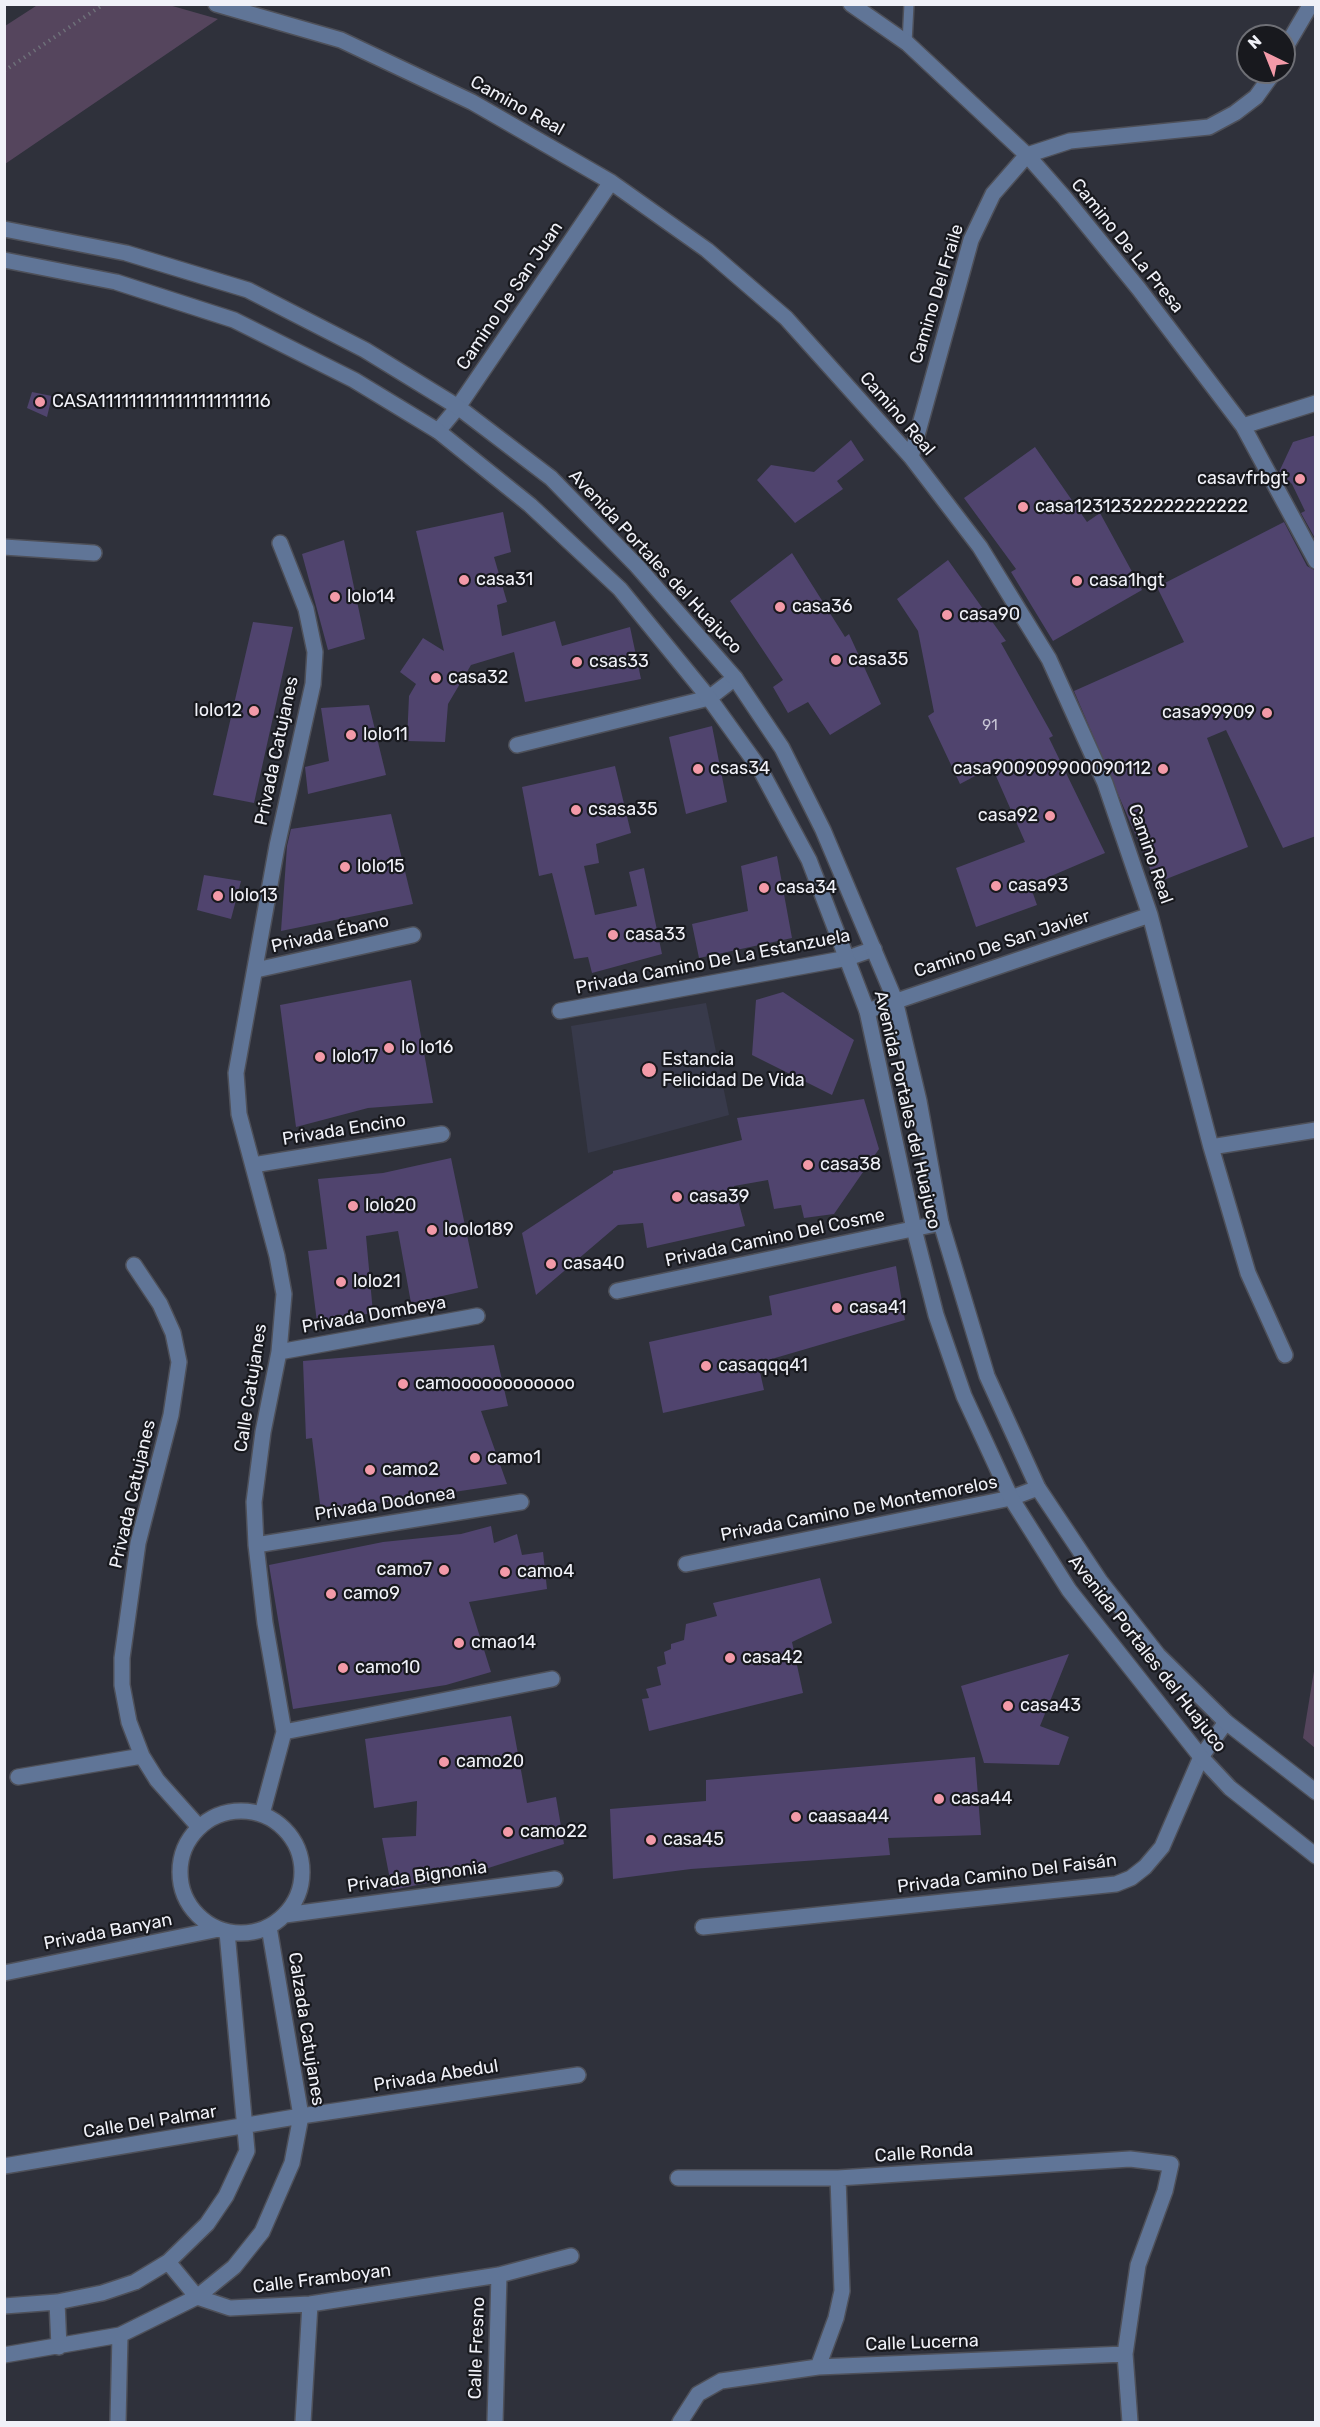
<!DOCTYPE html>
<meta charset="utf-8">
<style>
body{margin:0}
#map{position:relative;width:1320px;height:2427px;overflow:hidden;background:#2f313b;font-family:Rubik,sans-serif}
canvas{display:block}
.frame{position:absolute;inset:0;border:6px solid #f0f1f8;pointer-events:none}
.north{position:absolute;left:1236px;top:24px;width:60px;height:60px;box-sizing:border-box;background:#18191e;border:2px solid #6e6f75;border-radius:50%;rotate:317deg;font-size:16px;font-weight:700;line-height:24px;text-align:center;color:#f0f1f8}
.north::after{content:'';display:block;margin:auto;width:21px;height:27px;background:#f39aa8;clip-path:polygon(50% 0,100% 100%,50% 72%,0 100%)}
</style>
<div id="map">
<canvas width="1320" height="2427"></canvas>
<div class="frame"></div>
<div class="north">N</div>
</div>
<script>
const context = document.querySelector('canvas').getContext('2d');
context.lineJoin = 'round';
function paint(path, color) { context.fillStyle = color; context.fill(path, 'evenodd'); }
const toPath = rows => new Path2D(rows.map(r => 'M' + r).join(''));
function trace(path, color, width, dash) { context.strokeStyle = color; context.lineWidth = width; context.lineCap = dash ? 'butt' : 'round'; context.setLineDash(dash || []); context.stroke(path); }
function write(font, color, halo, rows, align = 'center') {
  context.font = font + ' Rubik,sans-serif'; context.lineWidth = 4.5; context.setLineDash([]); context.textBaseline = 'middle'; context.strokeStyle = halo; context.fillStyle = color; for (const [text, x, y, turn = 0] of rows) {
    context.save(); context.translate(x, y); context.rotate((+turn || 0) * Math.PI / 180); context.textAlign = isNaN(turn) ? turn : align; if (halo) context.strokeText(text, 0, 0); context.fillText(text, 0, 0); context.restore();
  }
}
const built = toPath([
 [706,1003,729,1115,588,1153,571,1026]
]);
const green = toPath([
 [39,4,169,5,218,19,5,164,5,26],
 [1315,1665,1315,1748,1303,1738]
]);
const building = toPath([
 [32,392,52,396,47,417,27,408],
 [1316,435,1316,540,1301,513,1305,511,1292,484,1279,472,1293,442],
 [851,440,864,460,837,481,843,489,795,523,757,480,771,465,814,472],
 [1035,447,1087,522,1100,513,1142,590,1053,641,1011,572,1016,569,964,498],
 [503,512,511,552,494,557,507,602,497,605,502,636,555,621,562,646,630,627,641,679,525,702,514,652,471,665,448,704,445,742,407,741,409,696,416,684,400,672,423,638,444,651,416,531],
 [1284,522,1307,566,1316,571,1316,836,1283,848,1226,730,1207,738,1248,847,1156,883,1074,691,1184,642,1157,587],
 [344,540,365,639,328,650,302,554],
 [792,553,845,637,849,634,881,704,830,735,808,702,788,713,773,687,783,680,730,601],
 [948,560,1006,641,1001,643,1053,736,1049,738,1105,853,1030,885,1037,905,976,927,956,868,1025,842,992,767,960,784,928,716,934,712,918,631,897,599],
 [253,622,293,627,254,803,213,795],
 [369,705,386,775,308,794,305,767,329,761,321,708],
 [712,726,727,802,686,814,669,737],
 [615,766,631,833,596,844,599,863,584,866,595,915,637,906,629,872,644,868,662,954,592,973,588,957,574,959,552,873,539,876,522,787],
 [391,814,413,904,281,931,287,846,291,829],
 [777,856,792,938,699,958,692,924,748,911,741,866],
 [204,875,241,881,231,919,197,910],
 [411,980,433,1103,368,1108,296,1127,280,1005],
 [783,992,854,1040,832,1095,752,1055,756,1000],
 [864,1099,879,1149,834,1214,804,1218,801,1205,774,1209,768,1180,734,1186,745,1226,647,1248,643,1223,618,1225,536,1295,522,1233,613,1173,613,1171,742,1140,737,1118],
 [451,1158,478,1288,411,1303,398,1231,366,1236,373,1313,317,1322,308,1251,327,1249,318,1179,383,1173],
 [896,1266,905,1320,758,1363,764,1390,663,1413,649,1342,772,1315,769,1296],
 [494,1345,508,1406,481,1411,507,1484,321,1512,312,1438,306,1439,303,1361],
 [491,1526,494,1543,517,1534,522,1555,543,1552,547,1589,469,1602,491,1672,446,1685,293,1709,269,1565,383,1542,461,1534],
 [820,1578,832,1623,792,1642,803,1693,649,1731,642,1699,649,1698,646,1689,661,1685,657,1667,666,1664,664,1652,671,1649,671,1644,684,1640,686,1624,717,1616,713,1603],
 [1069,1654,1040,1726,1069,1737,1059,1765,984,1763,961,1686],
 [511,1716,527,1803,556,1797,564,1844,463,1876,392,1890,382,1838,416,1836,417,1801,374,1808,365,1739],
 [975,1757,981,1835,888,1838,890,1855,691,1869,613,1879,610,1809,706,1801,706,1780]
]);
const path = toPath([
 [4,71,104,4]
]);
const service = toPath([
 [907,43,909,4]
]);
const minor = toPath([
 [216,4,341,40,472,102,611,182,707,250,786,318,911,457,980,547,1049,659,1105,783,1150,915,1211,1147,1248,1273,1285,1355],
 [851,4,907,43,1027,155,1064,197,1139,289,1243,426,1316,561],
 [1284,50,1311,4],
 [1243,426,1316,403],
 [438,431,458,407,611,182],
 [911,457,971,240,993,194,1027,155,1070,141,1209,127,1235,113,1256,97,1274,72],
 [4,547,94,553],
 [517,745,709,698,735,678],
 [256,970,413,935],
 [560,1011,848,958,874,949],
 [867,1011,1150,915],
 [1211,1147,1316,1130],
 [253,1165,442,1134],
 [134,1265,160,1304,173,1333,179,1362,171,1415,138,1543,122,1658,122,1685,129,1722,142,1756,157,1780,199,1827],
 [617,1291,941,1223],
 [279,1352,477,1316],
 [256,1545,521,1502],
 [686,1564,1011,1498,1038,1488],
 [284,1732,552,1679],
 [18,1777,142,1756],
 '180 1872a61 61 0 1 1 122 0a61 61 0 1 1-122 0Z',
 [262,1814,284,1732,265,1623,256,1545,254,1502,263,1432,279,1352,284,1294,277,1256,239,1114,236,1073,277,846,313,684,315,652,306,609,280,543],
 [285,1915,555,1879],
 [703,1927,1116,1884,1131,1878,1145,1867,1162,1847,1201,1757,1226,1722],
 [4,1973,219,1929],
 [4,2166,301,2116,578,2075],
 [678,2178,838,2178,1130,2159,1171,2164,1165,2191,1138,2265,1125,2354,1130,2422],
 [168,2262,197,2297,230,2308,310,2304,499,2275,571,2256],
 [57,2302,59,2347],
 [4,2306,57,2302,102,2293,135,2282,168,2262,207,2224,226,2196,247,2151,227,1932],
 [4,2355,120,2335,197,2297,234,2267,262,2232,292,2163,301,2116,269,1927],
 [818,2367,836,2318,842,2291,838,2178],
 [118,2422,120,2335],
 [303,2422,310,2304],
 [495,2422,499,2275],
 [680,2422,698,2394,721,2381,818,2367,1125,2354]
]);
const tertiary = toPath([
 [4,229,126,253,248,290,365,350,458,407,551,478,637,566,735,678,782,748,823,830,895,1000,919,1101,941,1223,987,1376,1038,1488,1100,1581,1158,1655,1226,1722,1316,1792],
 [4,260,116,282,234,320,354,380,438,431,530,505,620,589,709,698,760,769,809,860,867,1011,914,1229,936,1315,964,1396,1011,1498,1069,1590,1201,1757,1230,1788,1316,1856]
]);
const markers = [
 [40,402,6,"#f39aa8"],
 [1300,479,6,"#f39aa8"],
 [1023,507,6,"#f39aa8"],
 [464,580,6,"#f39aa8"],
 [1077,581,6,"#f39aa8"],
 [335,597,6,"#f39aa8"],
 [780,607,6,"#f39aa8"],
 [947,615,6,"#f39aa8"],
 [836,660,6,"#f39aa8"],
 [577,662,6,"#f39aa8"],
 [436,678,6,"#f39aa8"],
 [254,711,6,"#f39aa8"],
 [1267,713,6,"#f39aa8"],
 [351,735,6,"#f39aa8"],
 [698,769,6,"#f39aa8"],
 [1163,769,6,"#f39aa8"],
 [576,810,6,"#f39aa8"],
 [1050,816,6,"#f39aa8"],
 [345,867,6,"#f39aa8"],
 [996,886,6,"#f39aa8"],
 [764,888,6,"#f39aa8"],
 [218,896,6,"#f39aa8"],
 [613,935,6,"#f39aa8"],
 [389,1048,6,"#f39aa8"],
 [320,1057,6,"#f39aa8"],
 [649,1070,8,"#f39aa8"],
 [808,1165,6,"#f39aa8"],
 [677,1197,6,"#f39aa8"],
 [353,1206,6,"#f39aa8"],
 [432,1230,6,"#f39aa8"],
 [551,1264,6,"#f39aa8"],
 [341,1282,6,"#f39aa8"],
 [837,1308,6,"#f39aa8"],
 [706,1366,6,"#f39aa8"],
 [403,1384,6,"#f39aa8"],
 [475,1458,6,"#f39aa8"],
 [370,1470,6,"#f39aa8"],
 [444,1570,6,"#f39aa8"],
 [505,1572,6,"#f39aa8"],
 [331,1594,6,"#f39aa8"],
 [459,1643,6,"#f39aa8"],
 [730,1658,6,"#f39aa8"],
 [343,1668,6,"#f39aa8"],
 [1008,1706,6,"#f39aa8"],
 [444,1762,6,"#f39aa8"],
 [939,1799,6,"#f39aa8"],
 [796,1817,6,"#f39aa8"],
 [508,1832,6,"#f39aa8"],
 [651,1840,6,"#f39aa8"]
];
const numberNames = [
 ["91",990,726]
];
const streetNames = [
 ["Camino Real",517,106,29],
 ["Camino De La Presa",1127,246,51],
 ["Camino Del Fraile",937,294,-73],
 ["Camino De San Juan",510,296,-56],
 ["Camino Real",897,414,49],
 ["Avenida Portales del Huajuco",655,562,47],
 ["Privada Catujanes",277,751,-78],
 ["Camino Real",1150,854,71],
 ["Privada Ébano",330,934,-13],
 ["Camino De San Javier",1002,944,-18],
 ["Privada Camino De La Estanzuela",713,962,-11],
 ["Avenida Portales del Huajuco",907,1110,77],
 ["Privada Encino",344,1130,-9],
 ["Privada Camino Del Cosme",775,1238,-12],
 ["Privada Dombeya",374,1315,-10],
 ["Calle Catujanes",251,1388,-81],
 ["Privada Catujanes",133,1494,-77],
 ["Privada Dodonea",385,1504,-9],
 ["Privada Camino De Montemorelos",859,1509,-11],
 ["Avenida Portales del Huajuco",1147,1654,52],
 ["Privada Camino Del Faisán",1007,1874,-7],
 ["Privada Bignonia",417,1877,-8],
 ["Privada Banyan",108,1932,-11],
 ["Calzada Catujanes",306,2029,81],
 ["Privada Abedul",436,2076,-9],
 ["Calle Del Palmar",150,2122,-9],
 ["Calle Ronda",924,2153,-4],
 ["Calle Framboyan",322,2279,-7],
 ["Calle Lucerna",922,2343,-2],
 ["Calle Fresno",477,2348,-88]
];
const poiNames = [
 ["CASA1111111111111111111116",52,402],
 ["casavfrbgt",1288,479,"right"],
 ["casa12312322222222222",1035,507],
 ["casa31",476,580],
 ["casa1hgt",1089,581],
 ["lolo14",347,597],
 ["casa36",792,607],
 ["casa90",959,615],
 ["casa35",848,660],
 ["csas33",589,662],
 ["casa32",448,678],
 ["lolo12",242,711,"right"],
 ["casa99909",1255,713,"right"],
 ["lolo11",363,735],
 ["csas34",710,769],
 ["casa900909900090112",1151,769,"right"],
 ["csasa35",588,810],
 ["casa92",1038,816,"right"],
 ["lolo15",357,867],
 ["casa93",1008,886],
 ["casa34",776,888],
 ["lolo13",230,896],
 ["casa33",625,935],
 ["lo lo16",401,1048],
 ["lolo17",332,1057],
 ["Estancia",662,1060],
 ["Felicidad De Vida",662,1081],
 ["casa38",820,1165],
 ["casa39",689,1197],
 ["lolo20",365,1206],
 ["loolo189",444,1230],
 ["casa40",563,1264],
 ["lolo21",353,1282],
 ["casa41",849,1308],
 ["casaqqq41",718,1366],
 ["camoooooooooooo",415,1384],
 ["camo1",487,1458],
 ["camo2",382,1470],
 ["camo7",432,1570,"right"],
 ["camo4",517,1572],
 ["camo9",343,1594],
 ["cmao14",471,1643],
 ["casa42",742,1658],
 ["camo10",355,1668],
 ["casa43",1020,1706],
 ["camo20",456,1762],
 ["casa44",951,1799],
 ["caasaa44",808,1817],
 ["camo22",520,1832],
 ["casa45",663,1840]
];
paint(built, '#383a4b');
paint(green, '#55455d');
paint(building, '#50446e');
trace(service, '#4e5059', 12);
trace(minor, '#4e5059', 18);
trace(tertiary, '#4e5059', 18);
trace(path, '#6e7079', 4, [1.5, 4.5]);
trace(service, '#607597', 9);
trace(minor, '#607597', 15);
trace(tertiary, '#607597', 15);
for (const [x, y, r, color] of markers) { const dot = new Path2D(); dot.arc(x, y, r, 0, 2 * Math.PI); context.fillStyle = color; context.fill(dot); trace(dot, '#18191e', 2); }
write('15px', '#c8c6d6', null, numberNames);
write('18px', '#f0f1f8', '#18191e', streetNames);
write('18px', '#f0f1f8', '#18191e', poiNames, 'left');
</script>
